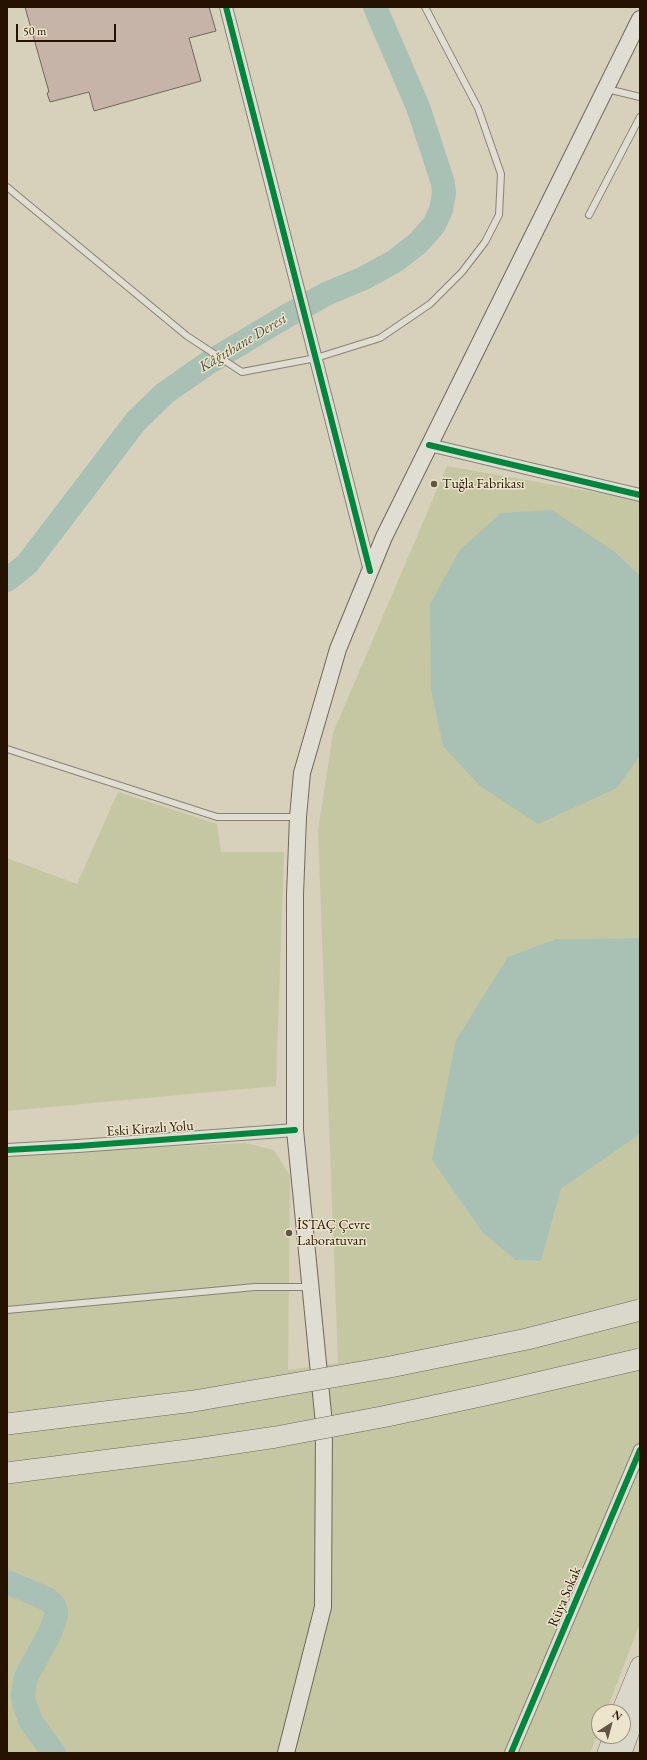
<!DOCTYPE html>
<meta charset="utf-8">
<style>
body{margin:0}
#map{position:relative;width:647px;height:1760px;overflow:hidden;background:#d7d1bc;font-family:"EB Garamond",serif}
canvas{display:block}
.frame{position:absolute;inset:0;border:8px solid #261200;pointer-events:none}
.north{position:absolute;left:591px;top:1704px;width:40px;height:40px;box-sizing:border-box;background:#ece5cc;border:1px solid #9d917a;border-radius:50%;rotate:36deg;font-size:11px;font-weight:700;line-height:16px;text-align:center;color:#261200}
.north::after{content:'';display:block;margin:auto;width:14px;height:18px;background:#645542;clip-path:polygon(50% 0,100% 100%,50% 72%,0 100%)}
.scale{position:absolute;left:16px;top:24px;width:100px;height:18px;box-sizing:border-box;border:2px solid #261200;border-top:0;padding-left:5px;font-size:12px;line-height:14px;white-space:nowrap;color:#261200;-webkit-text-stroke:3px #ece5cc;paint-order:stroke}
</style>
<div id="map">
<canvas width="647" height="1760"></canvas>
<div class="frame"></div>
<div class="north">N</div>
<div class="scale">50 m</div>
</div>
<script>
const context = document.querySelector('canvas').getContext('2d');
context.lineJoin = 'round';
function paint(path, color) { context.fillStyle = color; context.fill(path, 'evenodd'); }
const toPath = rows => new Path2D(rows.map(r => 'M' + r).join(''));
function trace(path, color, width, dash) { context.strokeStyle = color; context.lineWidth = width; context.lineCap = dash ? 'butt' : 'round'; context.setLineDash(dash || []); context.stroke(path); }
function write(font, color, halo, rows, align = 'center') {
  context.font = font + ' "EB Garamond",serif'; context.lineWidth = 3; context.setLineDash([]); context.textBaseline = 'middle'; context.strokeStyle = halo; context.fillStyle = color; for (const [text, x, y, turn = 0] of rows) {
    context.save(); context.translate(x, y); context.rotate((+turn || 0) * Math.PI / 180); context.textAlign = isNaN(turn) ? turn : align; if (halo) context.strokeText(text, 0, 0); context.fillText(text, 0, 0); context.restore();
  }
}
const green = toPath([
 [447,466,640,500,640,575,615,552,617,788,640,756,640,938,556,939,432,1160,482,1232,515,1260,541,1261,561,1189,640,1134,640,1623,606,1712,599,1712,599,1731,590,1753,7,1753,7,1154,245,1143,274,1150,290,1176,288,1370,338,1363,318,831,333,733],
 [118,792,217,824,221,852,284,852,276,1086,7,1111,7,858,77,884]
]);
const water = toPath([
 [552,510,615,552,640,575,640,756,617,788,538,824,480,786,443,746,431,689,430,604,460,550,501,513],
 [640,938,640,1134,561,1189,541,1261,515,1260,482,1232,432,1160,456,1040,508,957,556,939]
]);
const river = toPath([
 [7,580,27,564,136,421,165,393,208,363,285,317,326,294,364,278,395,261,418,243,434,225,441,210,444,193,443,183,418,107,375,7],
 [7,1582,47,1599,54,1605,56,1611,56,1616,50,1633,26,1677,23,1694,24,1703,31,1722,54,1753]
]);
const building = toPath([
 [25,7,209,7,216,31,189,38,201,81,94,111,89,92,50,102,47,93,49,92,25,7]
]);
const service = toPath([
 [607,89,640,97],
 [7,187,187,336,242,372,316,358,380,338,430,304,462,272,485,242,499,215,501,174,478,108,425,7],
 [589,215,640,117],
 [7,749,217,817,297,817],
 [7,1310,255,1287,310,1287]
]);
const minor = toPath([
 [226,7,370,571],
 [429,445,640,495],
 [7,1150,78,1146,295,1130],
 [511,1753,640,1450]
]);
const secondary = toPath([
 [286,1753,323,1607,324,1424,295,1130,295,895,298,817,302,773,338,649,384,537,640,19]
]);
const trunk = toPath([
 [621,1712,640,1666],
 [607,1753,613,1736],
 [622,1753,640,1703]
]);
const motorwayBridge = toPath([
 [7,1424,194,1401,390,1367,527,1339,640,1310],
 [7,1473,196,1449,276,1437,387,1416,485,1395,640,1359]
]);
const cycleway = toPath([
 [226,7,370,571],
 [429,445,640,495],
 [7,1150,78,1146,295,1130],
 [511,1753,640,1450]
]);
const markers = [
 [434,484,4,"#645542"],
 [289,1233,4,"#645542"]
];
const poiNames = [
 ["Tuğla Fabrikası",442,484],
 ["İSTAÇ Çevre",297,1225],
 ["Laboratuvarı",297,1241]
];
const streetNames = [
 ["Eski Kirazlı Yolu",150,1129,-4],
 ["Rüya Sokak",565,1597,-67]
];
const waterNames = [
 ["Kâğıthane Deresi",243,343,-31]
];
paint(green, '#c4c7a1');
paint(water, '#a9c0b4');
trace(river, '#a9c0b4', 24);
paint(building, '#c6b4a9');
trace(building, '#6f685b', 1);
trace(service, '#888274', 8);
trace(minor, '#888274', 14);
trace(secondary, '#6f685b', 18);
trace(trunk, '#6f685b', 20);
trace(service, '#e0ddd2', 6);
trace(minor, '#e0ddd2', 12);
trace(secondary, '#e0ddd2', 16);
trace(trunk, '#dad7cb', 19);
trace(motorwayBridge, '#6f685b', 22, []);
trace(motorwayBridge, '#dad7cb', 21);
trace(cycleway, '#00873e', 6);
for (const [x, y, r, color] of markers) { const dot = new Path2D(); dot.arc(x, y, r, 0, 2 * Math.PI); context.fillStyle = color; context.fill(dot); trace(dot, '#ece5cc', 1.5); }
write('14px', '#261200', '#ece5cc', poiNames, 'left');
write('14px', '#261200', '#ece5cc', streetNames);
write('italic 15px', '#4d4c3e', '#ece5cc', waterNames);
</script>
